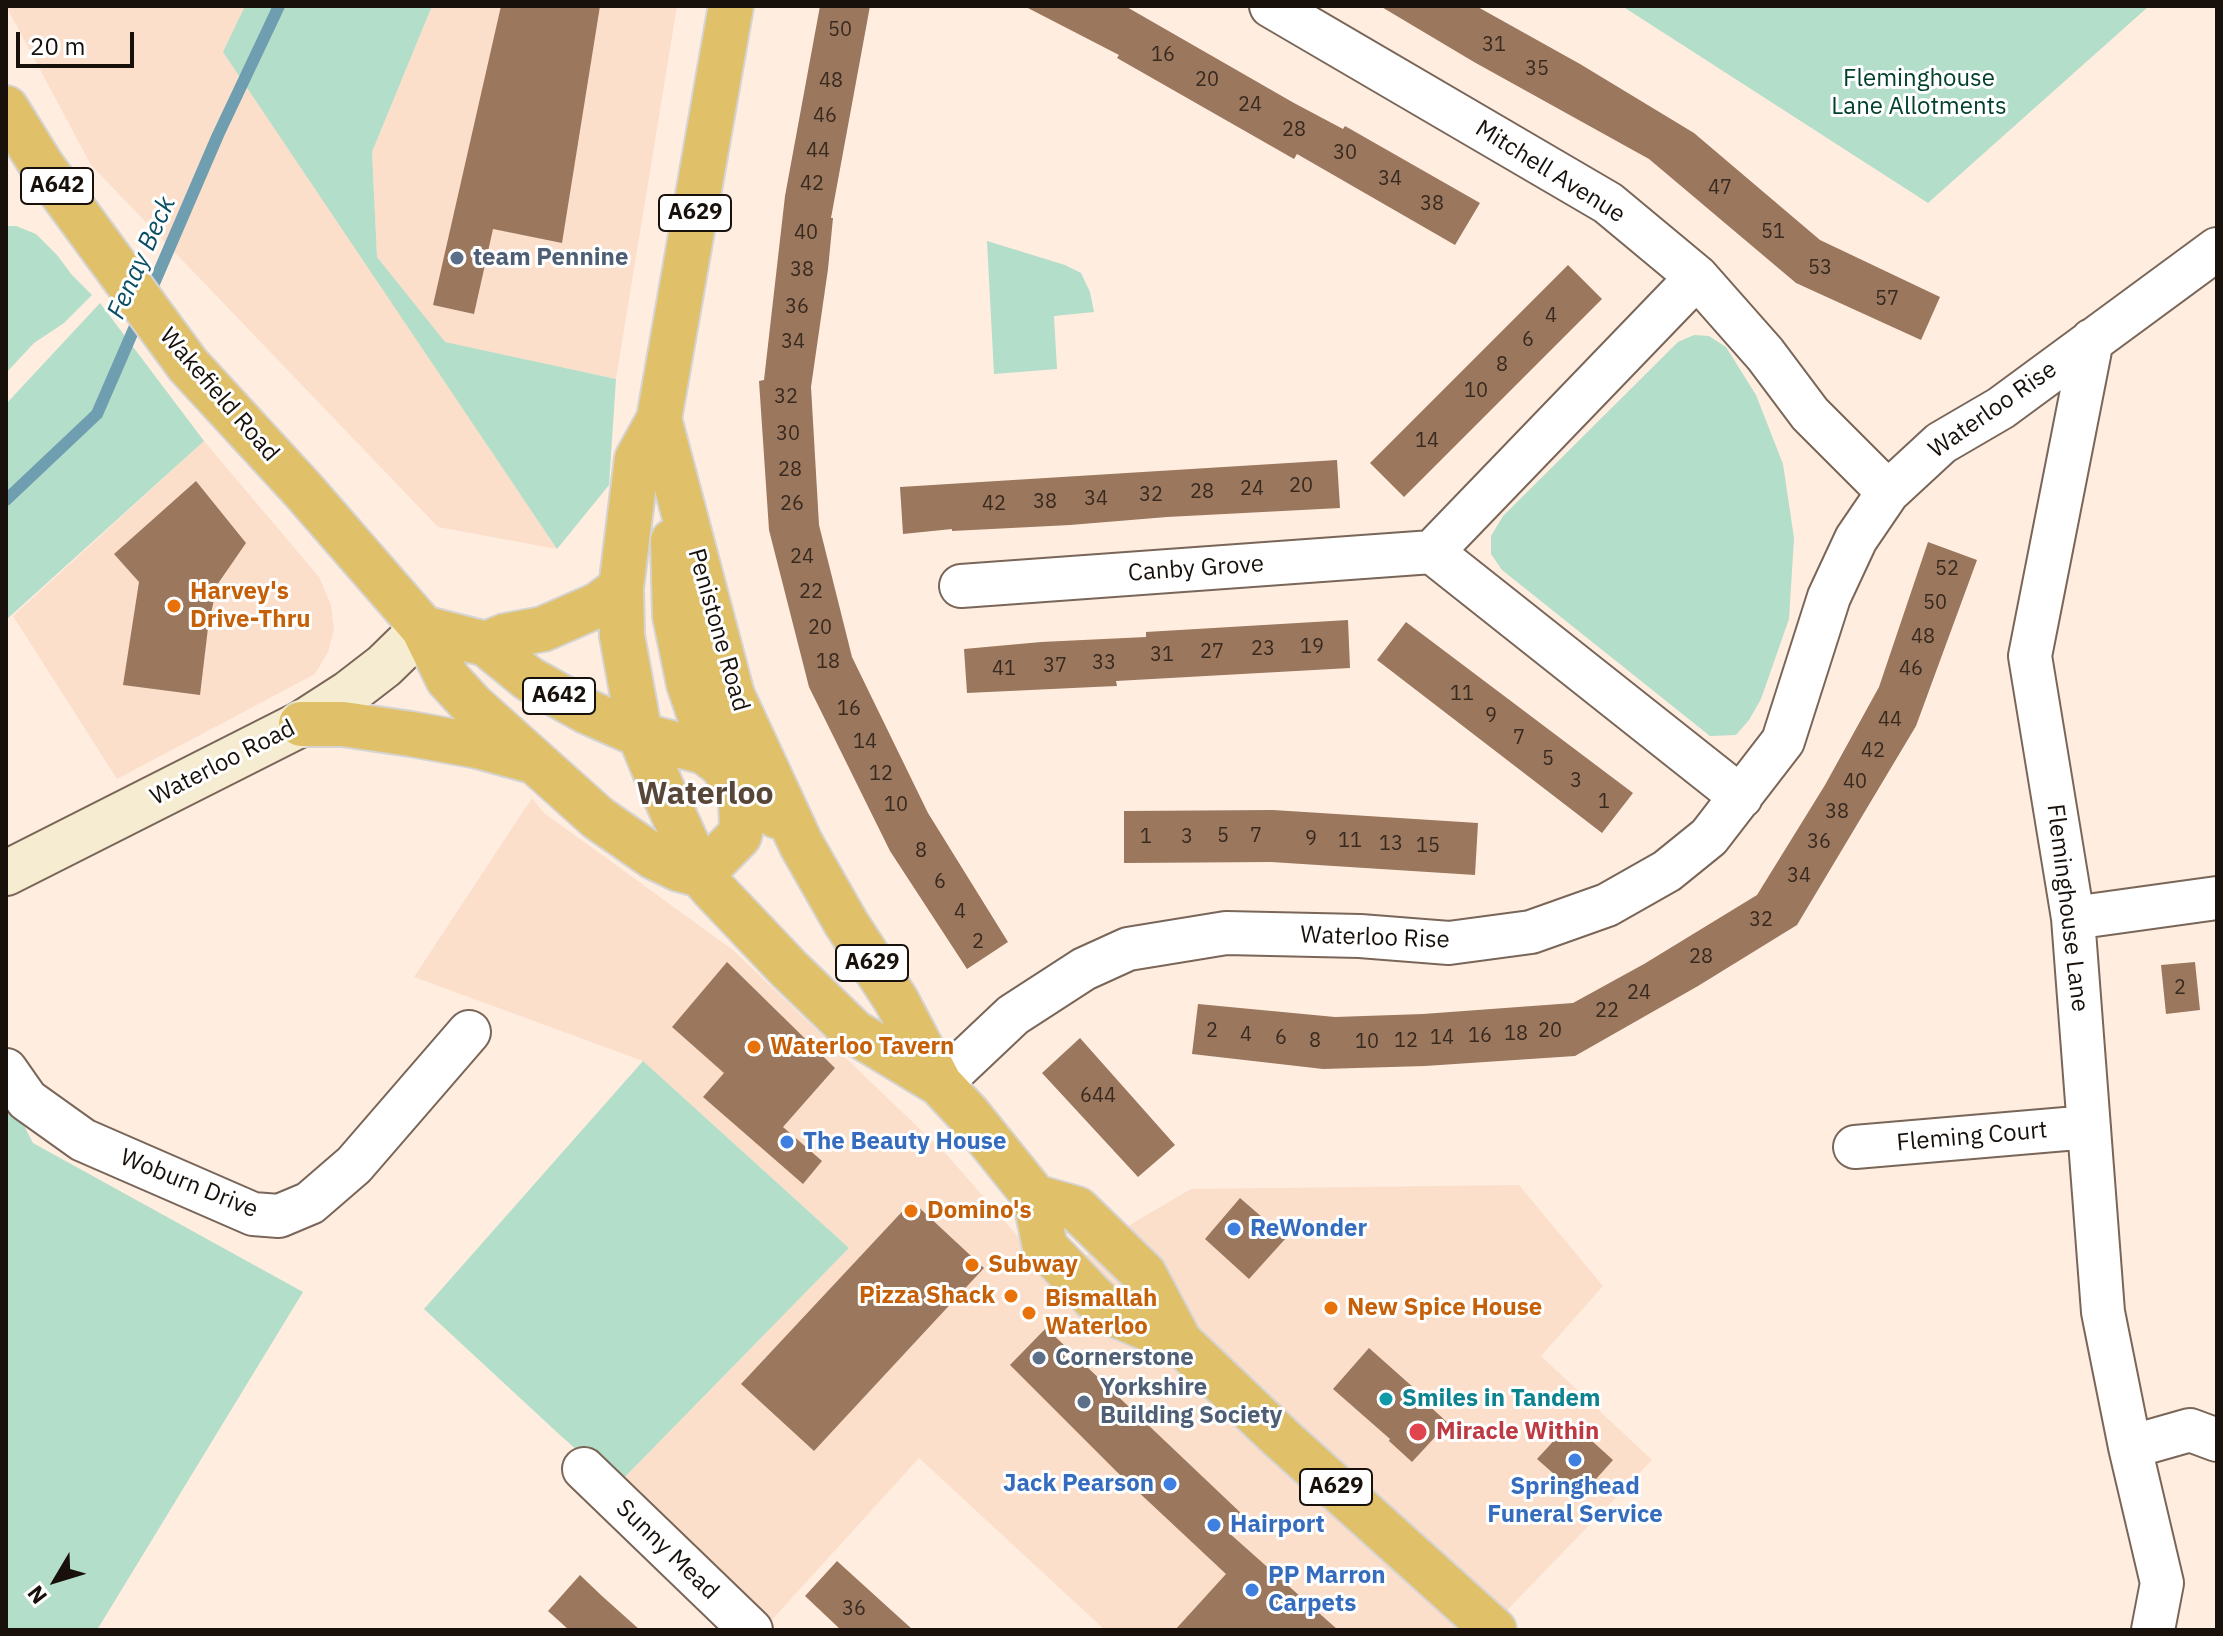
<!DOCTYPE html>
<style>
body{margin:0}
#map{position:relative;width:2223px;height:1636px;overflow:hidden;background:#ffede0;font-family:"IBM Plex Sans",sans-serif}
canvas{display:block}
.frame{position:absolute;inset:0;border:8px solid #18110b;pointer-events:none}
.north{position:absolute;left:16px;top:1540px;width:80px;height:80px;-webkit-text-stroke:6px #fff;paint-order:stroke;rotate:232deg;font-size:22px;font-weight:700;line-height:32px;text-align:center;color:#18110b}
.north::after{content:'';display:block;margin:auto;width:28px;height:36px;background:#18110b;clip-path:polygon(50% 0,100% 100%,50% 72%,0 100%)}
.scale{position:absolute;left:16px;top:32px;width:118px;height:36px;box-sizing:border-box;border:4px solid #18110b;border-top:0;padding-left:10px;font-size:24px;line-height:28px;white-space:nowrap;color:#18110b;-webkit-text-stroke:6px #fff;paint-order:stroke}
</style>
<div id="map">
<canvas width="2223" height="1636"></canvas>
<div class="frame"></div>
<div class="north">N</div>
<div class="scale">20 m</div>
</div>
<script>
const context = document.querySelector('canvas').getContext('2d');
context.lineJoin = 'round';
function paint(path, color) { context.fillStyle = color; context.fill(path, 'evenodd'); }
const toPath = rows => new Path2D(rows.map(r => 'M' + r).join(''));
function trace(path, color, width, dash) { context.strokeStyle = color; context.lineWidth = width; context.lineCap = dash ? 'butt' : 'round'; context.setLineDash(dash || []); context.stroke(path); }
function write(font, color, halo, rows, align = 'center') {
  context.font = font + ' "IBM Plex Sans",sans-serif'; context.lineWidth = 6; context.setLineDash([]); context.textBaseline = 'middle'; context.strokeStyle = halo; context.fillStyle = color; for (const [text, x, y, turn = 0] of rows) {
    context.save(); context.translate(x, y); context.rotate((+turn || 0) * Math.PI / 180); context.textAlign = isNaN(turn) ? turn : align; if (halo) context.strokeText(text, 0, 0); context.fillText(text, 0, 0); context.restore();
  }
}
const built = toPath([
 [6,6,245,6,224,52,557,549,438,527,91,165],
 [432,6,677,6,616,379,444,342,377,257,372,152],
 [204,441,319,577,331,605,334,630,328,652,315,674,117,779,13,616],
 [532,798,544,813,733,950,948,1156,1054,1278,1138,1220,1191,1189,1519,1185,1603,1286,1541,1356,1652,1460,1488,1630,1105,1630,919,1458,769,1623,617,1485,849,1248,643,1061,414,977]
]);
const green = toPath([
 [245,6,432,6,372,152,377,257,445,342,616,379,609,485,557,549,223,52],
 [1622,6,2149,6,1928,203],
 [6,226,16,226,36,234,57,255,72,275,92,295,64,323,34,343,6,373],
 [987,241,1065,265,1081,273,1090,292,1094,312,1054,316,1057,369,994,374],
 [100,303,204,441,6,620,6,404],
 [1694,335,1709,336,1726,347,1756,395,1783,464,1794,538,1789,619,1761,699,1749,720,1736,735,1710,736,1502,570,1491,554,1491,536,1503,516,1678,342],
 [643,1061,849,1248,617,1485,561,1436,424,1309],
 [6,1091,33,1143,303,1292,97,1630,6,1630]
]);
const stream = toPath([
 [149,295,218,135,279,6],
 [6,500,97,414,140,315]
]);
const building = toPath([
 [501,6,600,6,562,243,493,229,474,314,433,305],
 [820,6,870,6,831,218,833,218,828,269,811,387,819,525,852,657,928,813,1008,942,967,969,890,851,809,687,769,530,759,381,764,380,785,196],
 [1024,6,1125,6,1294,103,1343,129,1345,126,1480,203,1455,245,1297,154,1294,159,1117,58,1119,55],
 [1380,6,1476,6,1580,64,1694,133,1820,240,1940,297,1921,340,1796,283,1649,159,1474,62],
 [1568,265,1602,299,1404,497,1370,463],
 [1337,460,1340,508,1167,517,1070,525,952,531,952,529,903,534,900,487],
 [196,481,246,543,217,585,208,628,200,695,123,685,139,582,114,554],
 [1928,542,1977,560,1916,726,1797,925,1698,986,1575,1056,1425,1066,1323,1069,1192,1054,1198,1004,1335,1017,1423,1014,1573,1003,1644,964,1757,895,1825,785,1879,687],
 [1348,620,1350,668,1116,681,1117,686,1094,687,967,693,964,649,1041,642,1146,637,1146,632],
 [1406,622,1633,793,1602,833,1377,660],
 [1273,810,1478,823,1475,875,1271,862,1124,863,1124,811],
 [727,962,835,1068,783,1127,822,1161,803,1184,703,1097,724,1073,672,1027],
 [2195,962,2200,1010,2166,1014,2161,965],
 [1080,1038,1175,1145,1138,1177,1042,1073],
 [1240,1198,1286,1238,1249,1279,1205,1239],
 [912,1201,984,1268,814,1451,741,1384],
 [1046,1328,1244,1516,1228,1532,1338,1630,1175,1630,1226,1574,1117,1472,1010,1365],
 [1369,1348,1414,1388,1412,1390,1448,1423,1412,1462,1389,1441,1390,1439,1333,1389],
 [1571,1422,1613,1460,1580,1497,1537,1459],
 [837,1561,859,1581,913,1630,841,1630,805,1596],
 [580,1575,602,1596,640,1630,569,1630,548,1611]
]);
const street = toPath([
 [1271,6,1608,203,1697,277,1765,354,1810,414,1888,492],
 [2092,340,2030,656,2073,918,2103,1312,2130,1447,2162,1583,2153,1630],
 [1432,552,1741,797],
 [961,586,1432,552,1697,277],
 [2073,918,2217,898],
 [6,1070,27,1100,83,1140,253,1214,279,1216,310,1203,354,1165,469,1032],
 [940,1084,1013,1015,1084,969,1128,949,1226,933,1360,936,1449,943,1531,932,1607,905,1667,871,1709,837,1783,741,1829,597,1856,539,1888,492,1941,443,2001,408,2217,249],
 [1855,1147,2089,1127],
 [2130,1447,2190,1430,2217,1440],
 [584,1469,751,1630]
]);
const secondary = toPath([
 [6,873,301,724,349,693,384,666,423,628]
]);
const highway = toPath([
 [731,6,659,419,637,459,621,588,622,636,640,735,663,791,701,875,714,890,789,969,854,1032,940,1084,969,1115,1035,1197,1045,1247,1092,1296,1109,1312,1180,1342],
 [6,108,42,166,188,365,303,490,423,628,448,679,472,705,598,818,654,857,679,869,701,875],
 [659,419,732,695,801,844,846,923,896,1000,940,1084],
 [673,541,675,616,689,684,703,725,741,802,742,825,739,836,701,875],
 [423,628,486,644,529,679,588,712,640,735,705,752,757,792,777,816],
 [486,644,505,636,543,629,598,605,621,588],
 [301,724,343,724,411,734,478,746,529,760],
 [1035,1197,1077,1209,1144,1274,1180,1342,1281,1438,1494,1630]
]);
const markers = [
 [457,258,8,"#5c6f8a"],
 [174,606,8,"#e8710a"],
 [754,1047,8,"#e8710a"],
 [787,1142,8,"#3f7fe0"],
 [911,1211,8,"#e8710a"],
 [1234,1229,8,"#3f7fe0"],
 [972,1265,8,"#e8710a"],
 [1011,1296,8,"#e8710a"],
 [1331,1308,8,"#e8710a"],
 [1029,1313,8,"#e8710a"],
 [1039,1358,8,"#5c6f8a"],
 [1386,1399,8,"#0f9aa8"],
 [1084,1402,8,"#5c6f8a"],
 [1418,1432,10,"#e0444e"],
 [1575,1460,8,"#3f7fe0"],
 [1170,1484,8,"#3f7fe0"],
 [1214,1525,8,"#3f7fe0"],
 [1252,1590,8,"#3f7fe0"]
];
const numberNames = [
 ["50",840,30],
 ["31",1494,45],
 ["16",1163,55],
 ["35",1537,69],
 ["20",1207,80],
 ["48",831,81],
 ["24",1250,105],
 ["46",825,116],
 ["28",1294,130],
 ["44",818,151],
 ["30",1345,153],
 ["34",1390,179],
 ["42",812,184],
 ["47",1720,188],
 ["38",1432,204],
 ["51",1773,232],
 ["40",806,233],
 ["53",1820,268],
 ["38",802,270],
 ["57",1887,299],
 ["36",797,307],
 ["4",1551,316],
 ["6",1528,340],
 ["34",793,342],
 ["8",1502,365],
 ["10",1476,391],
 ["32",786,397],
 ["30",788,434],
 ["14",1427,441],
 ["28",790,470],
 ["20",1301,486],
 ["24",1252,489],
 ["28",1202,492],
 ["32",1151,495],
 ["34",1096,499],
 ["38",1045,502],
 ["26",792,504],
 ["42",994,504],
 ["24",802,557],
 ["52",1947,569],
 ["22",811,592],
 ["50",1935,603],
 ["20",820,628],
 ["48",1923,637],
 ["19",1312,647],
 ["23",1263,649],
 ["27",1212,652],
 ["31",1162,655],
 ["18",828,662],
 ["33",1104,663],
 ["37",1055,666],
 ["41",1004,669],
 ["46",1911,669],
 ["11",1462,694],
 ["16",849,709],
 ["9",1491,716],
 ["44",1890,720],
 ["7",1519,738],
 ["14",865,742],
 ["42",1873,751],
 ["5",1548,759],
 ["12",881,774],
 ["3",1576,781],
 ["40",1855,782],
 ["1",1604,802],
 ["10",896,805],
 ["38",1837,812],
 ["5",1223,836],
 ["7",1256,836],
 ["1",1146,837],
 ["3",1187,837],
 ["9",1311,839],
 ["11",1350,841],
 ["36",1819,842],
 ["13",1391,844],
 ["15",1428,846],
 ["8",921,851],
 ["34",1799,876],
 ["6",940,882],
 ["4",960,912],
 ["32",1761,920],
 ["2",978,942],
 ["28",1701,957],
 ["2",2180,988],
 ["24",1639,993],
 ["22",1607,1011],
 ["2",1212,1031],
 ["20",1550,1031],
 ["18",1516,1034],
 ["4",1246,1035],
 ["16",1480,1036],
 ["6",1281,1038],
 ["14",1442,1038],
 ["8",1315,1041],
 ["12",1406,1041],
 ["10",1367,1042],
 ["644",1098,1096],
 ["36",854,1609]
];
const shields = [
 [57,186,72],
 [695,213,72],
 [559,696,72],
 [872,963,72],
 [1336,1487,72]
];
const shieldNames = [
 ["A642",57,186],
 ["A629",695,213],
 ["A642",559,696],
 ["A629",872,963],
 ["A629",1336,1487]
];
const parkNames = [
 ["Fleminghouse",1919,79],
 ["Lane Allotments",1919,107]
];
const streetNames = [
 ["Mitchell Avenue",1550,172,32],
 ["Wakefield Road",219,395,49],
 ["Waterloo Rise",1993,410,-35],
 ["Canby Grove",1196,569,-4],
 ["Penistone Road",718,630,74],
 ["Waterloo Road",223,763,-27],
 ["Fleminghouse Lane",2067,908,83],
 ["Waterloo Rise",1375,938,2],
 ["Fleming Court",1972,1137,-5],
 ["Woburn Drive",189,1184,22],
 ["Sunny Mead",667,1550,44]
];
const serviceNames = [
 ["team Pennine",473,258],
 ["Cornerstone",1055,1358],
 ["Yorkshire",1100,1388],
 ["Building Society",1100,1416]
];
const foodNames = [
 ["Harvey's",190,592],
 ["Drive-Thru",190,620],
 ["Waterloo Tavern",770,1047],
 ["Domino's",927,1211],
 ["Subway",988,1265],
 ["Pizza Shack",995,1296,"right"],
 ["Bismallah",1045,1299],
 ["Waterloo",1045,1327],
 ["New Spice House",1347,1308]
];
const shopNames = [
 ["The Beauty House",803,1142],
 ["ReWonder",1250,1229],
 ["Jack Pearson",1154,1484,"right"],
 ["Springhead",1575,1487,"center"],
 ["Funeral Service",1575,1515,"center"],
 ["Hairport",1230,1525],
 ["PP Marron",1268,1576],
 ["Carpets",1268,1604]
];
const cultureNames = [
 ["Smiles in Tandem",1402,1399]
];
const healthNames = [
 ["Miracle Within",1436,1432]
];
const waterNames = [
 ["Fenay Beck",142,258,-66]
];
const districtNames = [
 ["Waterloo",705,795]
];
paint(built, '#fbdfca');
paint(green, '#b3dec9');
trace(stream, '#6f9eb1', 12);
paint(building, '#9b775e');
trace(street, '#796658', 46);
trace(secondary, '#796658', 48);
trace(highway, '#d5d4d3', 48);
trace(street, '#fff', 42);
trace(secondary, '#f6ecd2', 44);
trace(highway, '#e0c16a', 44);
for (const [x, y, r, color] of markers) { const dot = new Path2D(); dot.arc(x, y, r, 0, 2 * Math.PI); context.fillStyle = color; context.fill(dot); trace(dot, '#fff', 3); }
write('20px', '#392a20', null, numberNames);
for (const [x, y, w] of shields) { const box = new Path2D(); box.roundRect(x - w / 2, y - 18, w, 36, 6); context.fillStyle = '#fff'; context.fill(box); trace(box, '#18110b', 2); }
write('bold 22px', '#18110b', null, shieldNames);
write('24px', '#02412c', '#fff', parkNames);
write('24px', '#18110b', '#fff', streetNames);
write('bold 24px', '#4e5e75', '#fff', serviceNames, 'left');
write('bold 24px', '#c56008', '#fff', foodNames, 'left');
write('bold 24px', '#366cbe', '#fff', shopNames, 'left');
write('bold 24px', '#0d838f', '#fff', cultureNames, 'left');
write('bold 24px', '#be3a42', '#fff', healthNames, 'left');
write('italic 26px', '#0a4e63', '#fff', waterNames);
write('bold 32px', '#584739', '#fff', districtNames);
</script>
